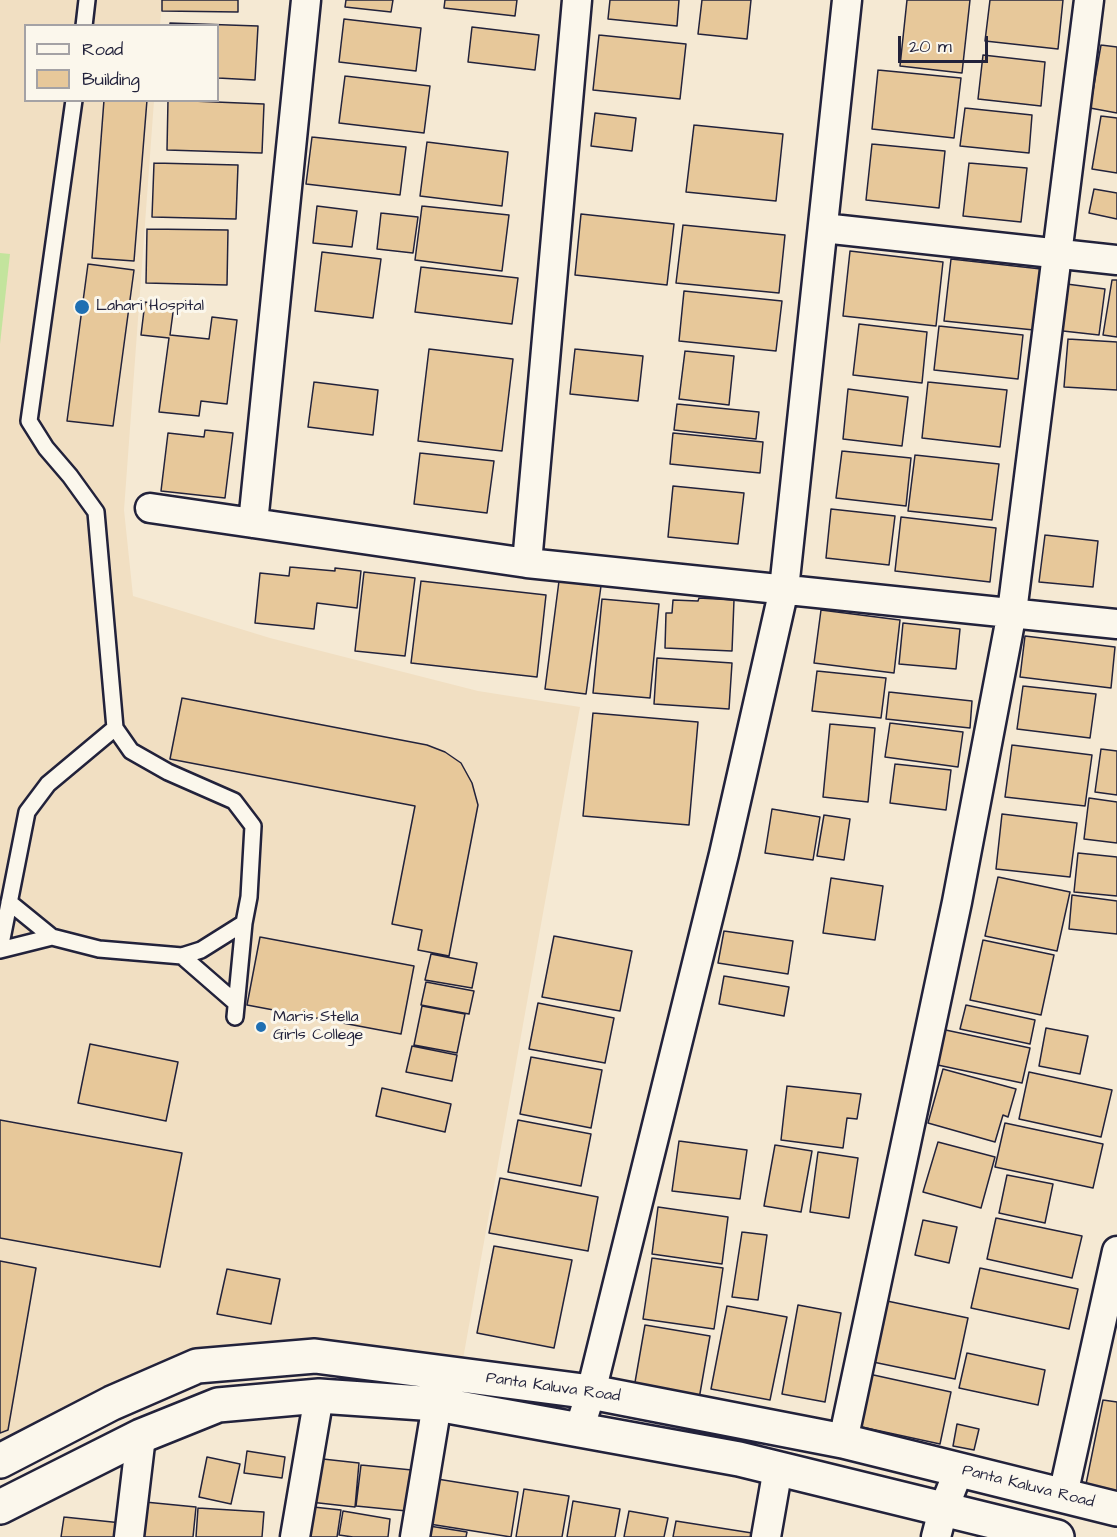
<!DOCTYPE html>
<style>
body{margin:0}
#map{position:relative;width:1117px;height:1537px;overflow:hidden;background:#f5e9d3;font-family:"Architects Daughter",sans-serif}
canvas{display:block}
.legend{position:absolute;left:24px;top:24px;width:195px;height:78px;box-sizing:border-box;background:#fbf7ec;border:2px solid #a4a2a5;margin:0;padding:8px 10px;list-style:none;font-size:18px;color:#22223b}
.legend li{display:flex;align-items:center;gap:12px;height:30px}
.legend b{width:30px;border:2px solid #a4a2a5}
.scale{position:absolute;left:898px;top:36px;width:90px;height:27px;box-sizing:border-box;border:3px solid #22223b;border-top:0;padding-left:8px;font-size:18px;line-height:21px;white-space:nowrap;color:#22223b;-webkit-text-stroke:4px #fbf7ec;paint-order:stroke}
</style>
<div id="map">
<canvas width="1117" height="1537"></canvas>
<ul class="legend">
<li><b style="height:8px;background:#fbf7ec"></b>Road</li>
<li><b style="height:16px;background:#e7c89a"></b>Building</li>
</ul>
<div class="scale">20 m</div>
</div>
<script>
const context = document.querySelector('canvas').getContext('2d');
context.lineJoin = 'round';
function paint(path, color) { context.fillStyle = color; context.fill(path, 'evenodd'); }
const toPath = rows => new Path2D(rows.map(r => 'M' + r).join(''));
function trace(path, color, width, dash) { context.strokeStyle = color; context.lineWidth = width; context.lineCap = dash ? 'butt' : 'round'; context.setLineDash(dash || []); context.stroke(path); }
function write(font, color, halo, rows, align = 'center') {
  context.font = font + ' "Architects Daughter",sans-serif'; context.lineWidth = 6; context.setLineDash([]); context.textBaseline = 'middle'; context.strokeStyle = halo; context.fillStyle = color; for (const [text, x, y, turn = 0] of rows) {
    context.save(); context.translate(x, y); context.rotate((+turn || 0) * Math.PI / 180); context.textAlign = isNaN(turn) ? turn : align; if (halo) context.strokeText(text, 0, 0); context.fillText(text, 0, 0); context.restore();
  }
}
const built = toPath([
 [0,0,162,0,160,25,26,26,26,100,154,101,124,510,133,596,270,638,478,691,580,707,463,1359,328,1346,189,1354,0,1445]
]);
const green = toPath([
 [0,253,10,254,0,344]
]);
const building = toPath([
 [162,0,238,0,238,12,162,11,162,0],
 [346,0,393,0,391,12,345,7,346,0],
 [445,0,517,0,515,16,444,8,445,0],
 [610,0,679,0,677,26,608,19,610,0],
 [702,0,751,0,747,39,698,34,702,0],
 [907,0,970,0,962,73,900,66,907,0],
 [990,0,1063,0,1058,49,985,41,990,0],
 [344,19,421,28,416,71,339,62,344,19],
 [170,23,258,26,255,80,218,78,218,26,170,26,170,23],
 [472,27,539,35,535,70,468,62,472,27],
 [599,35,686,44,680,99,593,90,599,35],
 [1101,45,1117,47,1117,113,1090,108,1101,45],
 [983,55,1045,62,1041,106,978,99,983,55],
 [878,70,961,78,954,138,872,129,878,70],
 [345,76,430,86,424,133,339,123,345,76],
 [104,100,147,100,134,261,92,258,104,100],
 [168,100,264,104,262,153,167,150,168,100],
 [965,108,1032,115,1029,153,960,146,965,108],
 [595,113,636,118,632,151,591,146,595,113],
 [1101,116,1117,118,1117,173,1092,169,1101,116],
 [694,125,783,134,776,201,686,192,694,125],
 [312,137,406,147,400,195,306,184,312,137],
 [427,142,508,152,502,206,420,196,427,142],
 [872,144,945,151,939,208,866,200,872,144],
 [154,163,238,165,236,219,152,217,154,163],
 [969,163,1027,168,1021,222,963,216,969,163],
 [1094,189,1117,193,1117,219,1089,213,1094,189],
 [317,206,357,211,352,247,313,243,317,206],
 [422,206,509,215,502,271,415,260,422,206],
 [381,213,418,217,413,253,377,249,381,213],
 [581,214,674,224,667,285,575,275,581,214],
 [683,225,785,235,779,293,676,283,683,225],
 [147,229,228,230,227,285,146,283,147,229],
 [850,251,943,262,936,326,843,316,850,251],
 [322,252,381,259,373,318,315,311,322,252],
 [951,259,1041,269,1034,330,944,321,951,259],
 [88,264,134,270,113,426,67,421,88,264],
 [421,267,518,278,512,324,415,312,421,267],
 [1112,280,1117,280,1117,337,1103,335,1112,280],
 [1059,283,1105,289,1099,335,1054,330,1059,283],
 [684,291,782,301,776,351,679,341,684,291],
 [145,302,174,305,170,335,209,339,212,317,237,320,227,404,201,401,199,416,159,412,169,338,141,335,145,302],
 [859,324,927,332,922,383,853,375,859,324],
 [939,326,1023,335,1018,379,934,370,939,326],
 [1068,339,1117,342,1117,390,1064,387,1068,339],
 [429,349,513,359,502,451,418,441,429,349],
 [575,349,643,356,638,401,570,394,575,349],
 [685,351,734,356,729,405,679,399,685,351],
 [314,382,378,390,373,435,308,427,314,382],
 [928,382,1007,390,1000,447,922,438,928,382],
 [848,389,908,397,902,446,843,439,848,389],
 [677,404,759,412,756,439,674,430,677,404],
 [205,430,233,433,225,498,161,491,168,433,204,437,205,430],
 [673,433,763,442,760,473,670,464,673,433],
 [842,451,911,458,906,506,836,498,842,451],
 [420,453,494,461,487,513,414,504,420,453],
 [915,455,999,464,992,520,908,511,915,455],
 [673,486,744,493,738,544,668,537,673,486],
 [831,509,895,516,889,565,826,558,831,509],
 [901,517,996,528,990,582,895,571,901,517],
 [1045,535,1098,541,1093,587,1039,582,1045,535],
 [290,567,335,571,335,568,361,571,357,608,317,603,314,629,255,623,260,573,289,576,290,567],
 [364,572,415,578,405,656,355,651,364,572],
 [421,581,546,595,537,677,411,663,421,581],
 [559,581,601,586,586,694,545,689,559,581],
 [699,598,734,600,732,651,665,648,666,613,672,613,673,600,698,601,699,598],
 [602,599,659,604,650,698,593,693,602,599],
 [821,610,900,620,894,673,814,663,821,610],
 [903,623,960,629,956,669,899,664,903,623],
 [1025,636,1115,647,1111,688,1020,677,1025,636],
 [657,658,732,663,729,709,654,704,657,658],
 [817,671,886,678,881,718,812,711,817,671],
 [1023,686,1096,694,1090,738,1017,729,1023,686],
 [889,692,972,701,970,728,886,719,889,692],
 [182,698,427,745,445,752,461,763,472,783,478,805,449,956,418,950,422,930,392,924,415,806,170,759,182,698],
 [593,713,698,722,689,825,583,816,593,713],
 [890,723,963,732,958,767,885,757,890,723],
 [830,724,875,728,868,802,823,797,830,724],
 [1012,745,1092,755,1085,806,1005,797,1012,745],
 [1101,749,1117,751,1117,795,1095,792,1101,749],
 [895,764,951,770,946,810,890,803,895,764],
 [1089,798,1117,802,1117,843,1084,839,1089,798],
 [772,809,820,817,813,860,765,853,772,809],
 [1002,814,1077,823,1070,877,996,869,1002,814],
 [824,815,850,819,844,860,817,856,824,815],
 [1078,853,1117,857,1117,896,1074,892,1078,853],
 [998,877,1070,892,1057,951,985,936,998,877],
 [831,878,883,886,875,940,823,933,831,878],
 [1072,895,1117,901,1117,934,1069,929,1072,895],
 [724,931,793,941,788,974,718,963,724,931],
 [554,936,632,951,620,1011,542,997,554,936],
 [260,937,414,966,401,1034,247,1005,260,937],
 [983,940,1054,955,1041,1015,970,1000,983,940],
 [431,954,477,963,472,988,425,980,431,954],
 [724,976,789,987,784,1016,719,1004,724,976],
 [426,982,474,991,469,1014,421,1005,426,982],
 [538,1003,614,1018,605,1063,529,1049,538,1003],
 [966,1005,1035,1020,1030,1044,960,1029,966,1005],
 [422,1006,465,1014,457,1053,414,1045,422,1006],
 [1046,1028,1088,1036,1080,1074,1039,1066,1046,1028],
 [941,1029,1030,1048,1022,1083,933,1064,941,1029],
 [90,1044,178,1062,166,1121,78,1103,90,1044],
 [412,1046,457,1055,452,1081,406,1072,412,1046],
 [531,1057,602,1070,591,1128,520,1114,531,1057],
 [943,1069,1016,1089,1008,1117,1003,1115,995,1142,928,1123,943,1069],
 [1029,1072,1112,1090,1101,1137,1019,1119,1029,1072],
 [787,1086,861,1094,857,1119,847,1118,843,1148,781,1140,787,1086],
 [382,1088,451,1104,445,1132,376,1116,382,1088],
 [0,1120,182,1153,160,1267,0,1238,0,1120],
 [518,1120,591,1134,581,1186,508,1172,518,1120],
 [1005,1123,1103,1144,1093,1188,995,1167,1005,1123],
 [679,1141,747,1150,740,1199,672,1191,679,1141],
 [938,1142,995,1157,981,1208,923,1192,938,1142],
 [775,1145,812,1151,801,1212,764,1206,775,1145],
 [818,1152,858,1158,849,1218,810,1212,818,1152],
 [1007,1175,1053,1184,1045,1223,999,1213,1007,1175],
 [500,1178,598,1197,588,1251,489,1233,500,1178],
 [658,1207,728,1217,722,1264,652,1254,658,1207],
 [996,1218,1082,1236,1072,1278,987,1259,996,1218],
 [923,1220,957,1227,949,1263,915,1255,923,1220],
 [742,1232,767,1235,758,1300,732,1297,742,1232],
 [494,1246,572,1260,554,1348,477,1333,494,1246],
 [652,1258,723,1268,714,1329,643,1319,652,1258],
 [0,1261,36,1268,8,1430,0,1433,0,1261],
 [980,1268,1078,1289,1069,1329,971,1308,980,1268],
 [227,1269,280,1279,271,1324,217,1314,227,1269],
 [887,1301,968,1318,955,1379,873,1362,887,1301],
 [798,1305,841,1313,825,1402,782,1394,798,1305],
 [727,1306,787,1317,770,1400,711,1389,727,1306],
 [645,1325,710,1336,699,1399,634,1388,645,1325],
 [967,1353,1045,1370,1038,1405,959,1388,967,1353],
 [869,1374,951,1392,940,1444,857,1426,869,1374],
 [1103,1400,1117,1402,1117,1500,1084,1494,1103,1400],
 [957,1424,979,1429,974,1450,953,1446,957,1424],
 [247,1451,285,1457,282,1478,244,1473,247,1451],
 [207,1457,240,1464,231,1504,199,1497,207,1457],
 [314,1458,359,1463,355,1507,310,1502,314,1458],
 [361,1465,412,1470,407,1511,356,1506,361,1465],
 [431,1478,518,1492,511,1537,423,1523,431,1478],
 [524,1489,569,1496,562,1537,516,1537,524,1489],
 [573,1501,620,1509,615,1537,567,1537,573,1501],
 [145,1502,196,1507,193,1537,142,1537,145,1502],
 [295,1505,341,1510,337,1537,291,1537,295,1505],
 [198,1508,264,1512,262,1537,196,1537,198,1508],
 [343,1511,390,1519,388,1537,353,1537,339,1535,343,1511],
 [629,1511,668,1518,664,1537,624,1537,629,1511],
 [64,1517,122,1523,120,1537,61,1537,64,1517],
 [676,1521,752,1533,751,1537,673,1537,676,1521],
 [423,1525,467,1532,466,1537,421,1537,423,1525]
]);
const lane = toPath([
 [84,26,87,0],
 [9,902,52,937,99,949,182,956,201,950,244,923,249,897,253,826,234,801,168,772,131,751,115,728],
 [0,949,27,812,48,784,115,728,96,512,70,476,46,448,29,421,74,100],
 [0,950,52,937],
 [182,956,236,1003],
 [235,1017,244,923]
]);
const street = toPath([
 [823,228,1117,260],
 [150,508,527,563,1117,624],
 [253,523,306,0],
 [527,563,577,0],
 [579,1430,591,1392,724,854,784,589,847,0],
 [843,1441,957,902,1012,612,1089,0],
 [1063,1495,1117,1251],
 [129,1537,141,1436],
 [295,1537,319,1396],
 [415,1537,437,1404],
 [766,1537,778,1468],
 [936,1537,943,1510,959,1470]
]);
const secondary = toPath([
 [0,1461,112,1403,197,1366,315,1356,591,1392,843,1441,1117,1509],
 [0,1507,141,1436,218,1405,319,1396,437,1404,739,1459,1057,1537]
]);
const markers = [
 [82,307,8,"#1f6fb2"],
 [261,1027,6,"#1f6fb2"]
];
const poiNames = [
 ["Lahari Hospital",96,307],
 ["Maris Stella",273,1018],
 ["Girls College",273,1036]
];
const streetNames = [
 ["Panta Kaluva Road",553,1388,8],
 ["Panta Kaluva Road",1028,1487,14]
];
paint(built, '#f1dfc2');
paint(green, '#c3e49d');
paint(building, '#e7c89a');
trace(building, '#22223b', 1.5);
trace(lane, '#22223b', 20);
trace(street, '#22223b', 33);
trace(secondary, '#22223b', 38);
trace(lane, '#fbf7ec', 15);
trace(street, '#fbf7ec', 28);
trace(secondary, '#fbf7ec', 33);
for (const [x, y, r, color] of markers) { const dot = new Path2D(); dot.arc(x, y, r, 0, 2 * Math.PI); context.fillStyle = color; context.fill(dot); trace(dot, '#fbf7ec', 2); }
write('16px', '#22223b', '#fbf7ec', poiNames, 'left');
write('16px', '#22223b', '#fbf7ec', streetNames);
</script>
